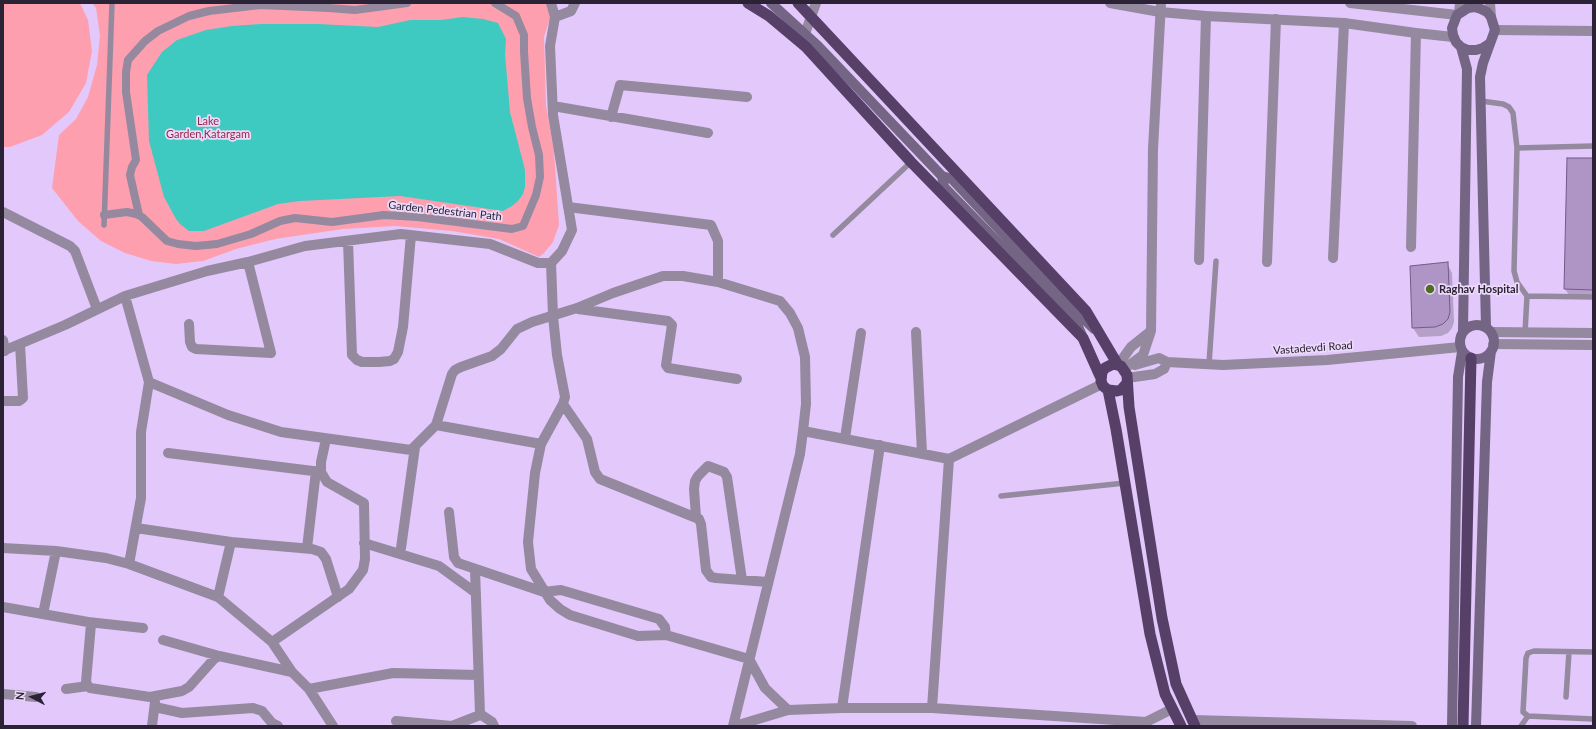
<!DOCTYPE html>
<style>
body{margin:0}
#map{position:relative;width:1596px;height:729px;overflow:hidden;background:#e3c8fc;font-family:Lato,sans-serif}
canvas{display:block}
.frame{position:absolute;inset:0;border:4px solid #2c2235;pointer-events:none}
.north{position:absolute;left:12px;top:677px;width:40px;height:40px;-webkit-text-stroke:3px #ebdafa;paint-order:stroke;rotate:276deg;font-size:11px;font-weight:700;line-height:16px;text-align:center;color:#2c2235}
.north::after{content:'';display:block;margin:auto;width:14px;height:18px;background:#2c2235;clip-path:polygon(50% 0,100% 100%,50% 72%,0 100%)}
</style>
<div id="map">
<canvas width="1596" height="729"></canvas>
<div class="frame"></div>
<div class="north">N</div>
</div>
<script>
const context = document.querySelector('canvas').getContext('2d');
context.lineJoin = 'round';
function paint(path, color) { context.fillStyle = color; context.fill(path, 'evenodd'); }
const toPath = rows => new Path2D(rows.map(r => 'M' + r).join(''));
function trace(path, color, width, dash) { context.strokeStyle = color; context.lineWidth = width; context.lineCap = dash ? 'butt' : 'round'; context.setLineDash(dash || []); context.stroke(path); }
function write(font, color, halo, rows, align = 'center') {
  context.font = font + ' Lato,sans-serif'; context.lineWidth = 3.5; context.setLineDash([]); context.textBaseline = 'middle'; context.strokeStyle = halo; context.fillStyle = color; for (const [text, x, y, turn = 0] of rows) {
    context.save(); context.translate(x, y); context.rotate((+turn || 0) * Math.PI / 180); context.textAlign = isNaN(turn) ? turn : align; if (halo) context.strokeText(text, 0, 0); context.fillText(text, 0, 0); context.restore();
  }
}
const green = toPath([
 [3,3,80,3,88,20,92,51,86,83,69,112,42,135,10,147,3,147],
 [92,3,555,3,544,37,546,106,554,151,559,225,553,242,544,253,539,257,499,239,452,231,395,226,343,229,275,239,236,249,203,261,176,264,151,261,125,253,101,241,78,221,52,188,59,135,76,119,88,97,97,65,100,36,96,8]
]);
const water = toPath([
 [463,17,483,19,498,23,506,39,505,54,510,112,525,170,525,187,523,194,518,201,512,206,503,211,400,196,300,201,278,204,204,231,189,231,180,224,176,219,164,197,149,141,147,75,162,52,177,40,206,30,232,26,261,24,318,24,378,27,410,20,441,20]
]);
const shadow = toPath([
 [1593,159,1593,299,1571,298,1565,289],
 [1447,263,1452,273,1454,322,1452,328,1448,333,1441,336,1419,337,1413,328]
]);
const building = toPath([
 [1567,158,1593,158,1593,290,1564,289,1567,158],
 [1448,262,1450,312,1448,319,1443,324,1435,327,1412,328,1410,266,1448,262]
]);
const service = toPath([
 [1481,101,1503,104,1509,107,1513,113,1517,148],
 [104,225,112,3],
 [833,235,911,162],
 [1527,296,1593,297],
 [1525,333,1527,296,1517,282,1514,271,1517,148,1593,146],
 [1209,364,1216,261],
 [1001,496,1125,483],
 [1593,652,1534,651,1528,653,1526,658,1523,712,1528,716,1593,719],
 [1566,697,1569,652],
 [1521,726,1528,716]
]);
const pedestrian = toPath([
 [104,215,127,212,136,214,142,217,167,241,178,244,196,246,217,244,251,234,280,221,295,218,332,222,384,215,417,217,512,229,523,226,536,195,540,177,539,155,532,127,527,98,524,52,524,35,516,16,495,3],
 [139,215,130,175,132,167,136,160,126,92,126,72,128,60,145,41,158,31,189,16,209,11,260,5,329,8,355,10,407,3]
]);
const minor = toPath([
 [1490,3,1491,17],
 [1459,13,1460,3],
 [555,17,571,11,575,3],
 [1495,30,1593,31],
 [553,106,708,133],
 [611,117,620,85,747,97],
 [568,207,711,225,718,241,718,282],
 [3,212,70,246,75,251,97,309],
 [348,241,352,355,357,360,362,362,379,362,390,361,394,359,398,352,403,327,411,235],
 [1411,247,1416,33],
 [1333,258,1344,23],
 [1199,260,1206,16],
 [1267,262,1276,19],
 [551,263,553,316,557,355,565,397,563,404,541,444,535,473,528,542,531,569,550,600,560,609,570,615,638,636,666,635,749,659,765,688,788,710],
 [125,296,149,382,141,432,141,498,129,564],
 [578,309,668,321,672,325,666,365,668,368,737,379],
 [189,324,190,342,192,347,196,349,271,353,248,262],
 [916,332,922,453],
 [3,340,5,351],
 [3,351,65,325,125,296,207,271,248,262,305,246,401,234,490,244,538,263,551,263,562,251,572,230,553,115,550,46,555,17,551,3],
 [1118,365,1131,347,1151,331],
 [1135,365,1159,358,1167,362,1223,365,1327,360,1460,347],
 [1124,369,1143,355,1151,331,1153,149,1161,3],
 [1127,378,1155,374,1164,369,1167,362],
 [149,382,228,415,281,432,411,450,436,425,452,374,455,370,461,367,492,356,501,349,517,329,532,322,577,308,613,293,663,276,683,276,718,282,780,301,790,313,798,328,805,357,806,404,803,431,800,454,733,726],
 [3,401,19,401,23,398,20,344],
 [563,404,587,439,595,472,600,479,699,519,701,524,706,570,711,577,716,578,768,582],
 [436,425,541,444],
 [803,431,949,459],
 [845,438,861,333],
 [168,453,321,472],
 [449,512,454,557,458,563,544,592,561,590,659,619,665,627,666,635],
 [696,517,694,489,695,481,698,476,708,466,724,472,727,477,742,580],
 [136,528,231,542,312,549,321,552,326,559,338,597],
 [364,543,439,566,476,593],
 [3,548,56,551,106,558,129,564,218,597,272,642,292,672,309,689,333,726],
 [307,548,316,471],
 [401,548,415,447],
 [475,569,480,714,492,722,494,726],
 [218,597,231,542],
 [3,607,88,622,91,624,86,682,88,686,90,688,150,697,182,691,189,687,214,659,219,656,292,672],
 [43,614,56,551],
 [88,622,143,628],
 [163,640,219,656],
 [272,642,349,589,363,570,365,559,364,503,327,482,321,472,321,462,326,439],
 [66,689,88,686],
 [309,689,393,673,478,675],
 [3,694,36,697],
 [155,707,182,713,253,708,262,711,272,723,278,726],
 [842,708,880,445],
 [932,708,949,459,1102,384],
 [1192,720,1412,726],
 [396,721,452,726,480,715],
 [152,726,155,702],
 [735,726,788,710,842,708,932,708,1146,722,1172,709]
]);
const tertiary = toPath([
 [1110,3,1160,12,1206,16,1344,23,1416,33,1453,37],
 [1350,3,1457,15],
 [802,42,816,3],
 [1491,332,1593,333],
 [1493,344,1593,345]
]);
const secondary = toPath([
 [771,3,818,46,942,176,952,179,1081,316,1094,329],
 [1461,47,1467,69,1463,331],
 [942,176,944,187,1077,324,1083,338],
 '1460 342a17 17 0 1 1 34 0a17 17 0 1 1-34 0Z',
 [1486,327,1480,77,1483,63,1495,30,1491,17,1487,12,1481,9,1475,7,1468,8,1457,15,1452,28,1453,35,1456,42,1461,47,1468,50,1476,50,1483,48,1489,44],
 [1452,726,1458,377,1462,352],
 [1476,726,1487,382,1491,351]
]);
const trunk = toPath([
 [748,3,769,16,806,47,911,162,1083,338,1100,376],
 [798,3,1086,311,1118,365],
 [1127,383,1121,390,1117,391,1108,390,1103,386,1101,381,1102,372,1105,368,1113,364,1121,366,1127,375,1129,407,1162,618,1176,684,1195,726],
 [1108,390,1116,429,1150,634,1165,694,1181,726],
 [1463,726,1471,358]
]);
const markers = [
 [1430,289,5,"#4f6d22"]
];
const parkNames = [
 ["Lake",208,121],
 ["Garden,Katargam",208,134]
];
const streetNames = [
 ["Garden Pedestrian Path",445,211,6],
 ["Vastadevdi Road",1313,348,-4]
];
const poiNames = [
 ["Raghav Hospital",1439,289]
];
paint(green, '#fd9faf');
paint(water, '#3ecac1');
paint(shadow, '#0003');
paint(building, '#af95c6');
trace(building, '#735a88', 1);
trace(service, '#94899f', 5.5);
trace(pedestrian, '#94899f', 8);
trace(minor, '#94899f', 10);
trace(tertiary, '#94899f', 10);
trace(secondary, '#756584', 10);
trace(trunk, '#564068', 11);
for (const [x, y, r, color] of markers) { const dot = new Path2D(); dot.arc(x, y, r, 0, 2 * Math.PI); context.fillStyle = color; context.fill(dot); trace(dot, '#ebdafa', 1.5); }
write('11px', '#962746', '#ebdafa', parkNames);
write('11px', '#2c2235', '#ebdafa', streetNames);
write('bold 11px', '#2c2235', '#ebdafa', poiNames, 'left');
</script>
